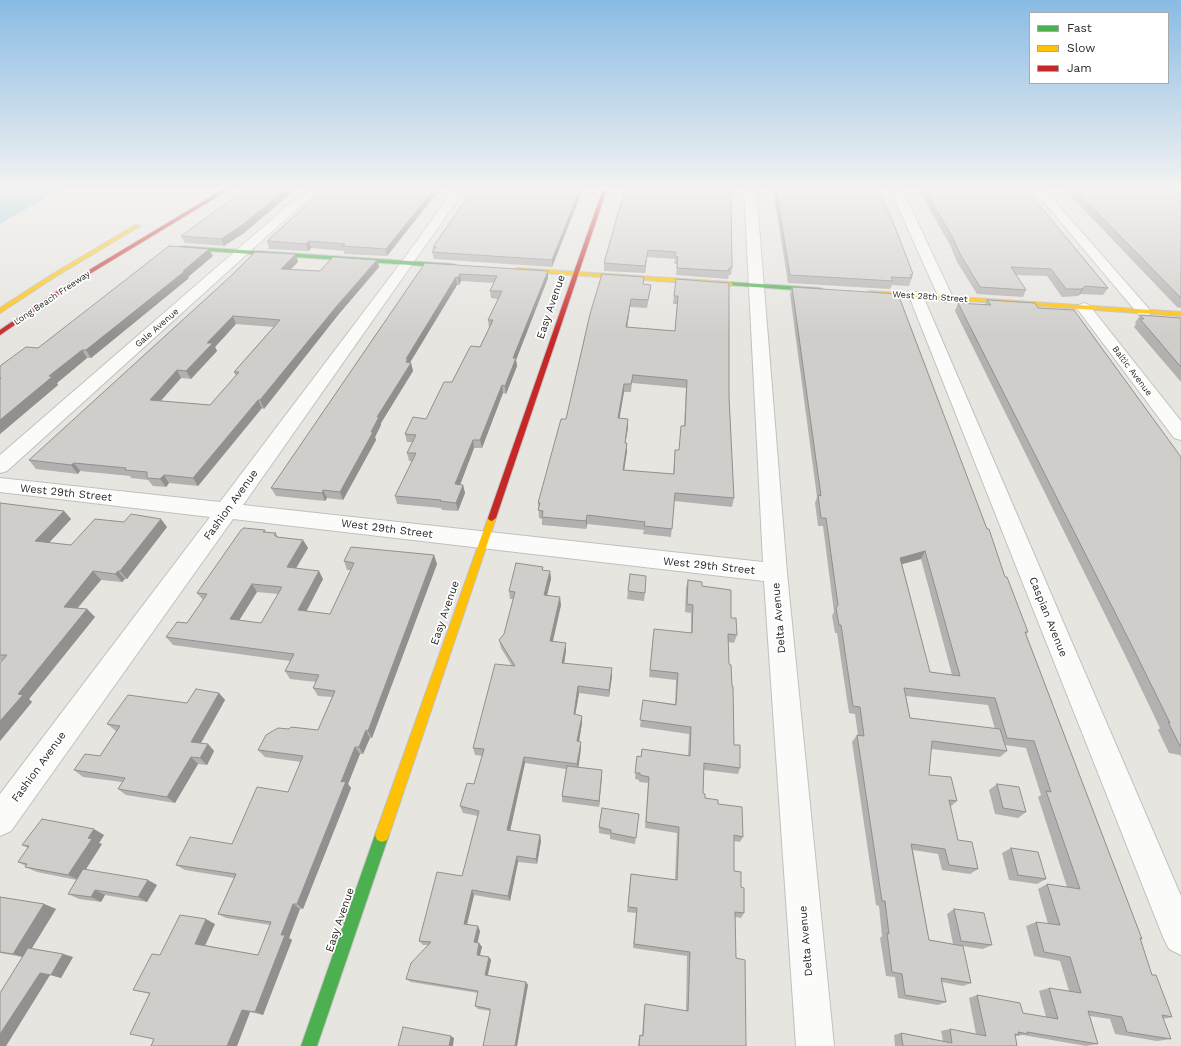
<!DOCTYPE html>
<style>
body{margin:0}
#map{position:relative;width:1181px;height:1046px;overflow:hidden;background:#e7e5e0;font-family:"Work Sans",sans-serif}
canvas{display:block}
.legend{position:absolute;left:1029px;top:12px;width:140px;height:72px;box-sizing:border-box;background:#fff;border:1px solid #a9a9a9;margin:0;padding:5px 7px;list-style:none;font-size:12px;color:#292929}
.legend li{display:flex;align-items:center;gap:8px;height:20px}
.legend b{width:20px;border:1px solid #a9a9a9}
</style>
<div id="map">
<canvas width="1181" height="1046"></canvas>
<ul class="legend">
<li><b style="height:5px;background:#4caf50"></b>Fast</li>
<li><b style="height:5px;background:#ffc107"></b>Slow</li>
<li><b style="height:5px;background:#c62828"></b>Jam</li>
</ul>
</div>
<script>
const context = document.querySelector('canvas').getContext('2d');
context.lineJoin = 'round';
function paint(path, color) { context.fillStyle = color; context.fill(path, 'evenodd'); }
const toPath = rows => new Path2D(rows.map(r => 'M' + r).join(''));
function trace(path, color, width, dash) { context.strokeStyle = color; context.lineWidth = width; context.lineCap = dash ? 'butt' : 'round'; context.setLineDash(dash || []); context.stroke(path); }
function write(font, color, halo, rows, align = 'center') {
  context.font = font + ' "Work Sans",sans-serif'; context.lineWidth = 3.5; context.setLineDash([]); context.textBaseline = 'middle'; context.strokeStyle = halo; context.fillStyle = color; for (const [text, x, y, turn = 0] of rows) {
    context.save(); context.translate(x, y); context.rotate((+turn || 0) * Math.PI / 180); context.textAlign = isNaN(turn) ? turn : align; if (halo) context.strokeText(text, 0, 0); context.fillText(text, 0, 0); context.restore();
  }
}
const water = toPath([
 [0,189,61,189,0,224]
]);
const street = toPath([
 [307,189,319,189,7,471,0,473,0,455,307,189],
 [454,189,465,189,243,505,763,562,744,189,756,189,787,573,834,1046,796,1046,764,581,233,519,11,831,0,836,0,794,210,517,0,492,0,478,220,502,403,260,454,189],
 [890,189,902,189,953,298,951,301,946,302,941,301,939,298,890,189],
 [1033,189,1044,189,1149,309,1152,312,1149,315,1139,315,1033,189],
 [916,292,921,293,923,296,1181,896,1181,955,1169,949,1163,937,909,296,911,293,916,292],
 [1084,303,1089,305,1181,421,1181,440,1174,438,1079,311,1076,308,1079,305,1084,303]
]);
const fast = toPath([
 [181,246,454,264,457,266,454,268,179,249,178,248,181,246],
 [730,282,821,288,824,290,821,292,728,285,727,284,730,282],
 [382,828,387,830,389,835,317,1046,301,1046,375,835,377,830,382,828]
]);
const slow = toPath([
 [135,225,140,226,55,277,0,313,0,308,51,275,135,225],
 [518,268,730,282,733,284,730,286,516,271,516,269,518,268],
 [870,291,1181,312,1181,316,868,294,868,292,870,291],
 [492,515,496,518,389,835,387,840,382,842,377,840,375,835,488,518,492,515]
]);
const jam = toPath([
 [224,189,230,189,83,278,0,335,0,330,79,276,224,189],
 [603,189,607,189,496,518,492,521,489,520,488,518,603,189]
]);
const wall = toPath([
 [246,189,296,189,244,233,224,246,185,243,181,236],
 [324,189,440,189,387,256,344,254,344,251,311,248,308,251,269,249,267,241],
 [583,189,552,267,434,259,432,252,433,251,433,247],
 [625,189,732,268,731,275,729,275,728,279,676,275,677,264,674,264,675,259,647,257,645,273,604,271,604,263],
 [773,189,878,189,913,274,909,286,892,285,890,289,788,283],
 [918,189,1026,189,1108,288,1103,295,1080,294,1078,296,1062,297,1047,276,1016,275,1026,290,1023,297,977,294,957,262,950,245],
 [1064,189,1177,189,1181,193,1181,308,1177,307],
 [213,256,188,277,189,278,91,358,87,358,57,383,58,385,0,434,0,366,38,348],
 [377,260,379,267,338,315,264,409,262,408,198,486,169,483,166,487,153,486,148,480,131,478,130,476,80,471,78,474,36,469,29,460,298,262,290,269,320,271],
 [236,324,274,327,234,372,236,376,210,405,161,401,181,378,191,379,217,351,215,347],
 [425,263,548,278,516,360,517,366,506,394,503,393,482,448,474,448,460,485,463,485,465,493,458,511,442,510,441,508,397,504,395,496,412,461,409,461,407,453,412,442,407,442,405,434,426,419,452,382,480,347,489,328,488,320,498,299,491,298,490,291,494,283,461,281,459,285,457,285,410,363,411,363,413,371,381,423,381,425,375,437,376,440,343,500,327,498,325,501,276,496,271,488],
 [676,279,729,397,734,498,732,507,674,501,671,537,643,534,644,530,587,524,586,529,542,525,542,519,539,518,538,503,566,419,590,314,651,285,650,292,647,308,630,307,627,327,675,331,677,304,673,304],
 [632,383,686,388,684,426,679,450,675,450,673,474,624,470,627,451,627,443,625,443,628,428,628,419,619,419,624,392,631,392],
 [792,287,1005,577,1028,632,1026,634,1142,939,1140,939,1152,975,1172,1017,1163,1019,1171,1039,1157,1041,1115,1034,1110,1019,1090,1016,1098,1044,1086,1046,1023,1035,1015,1036,1017,1046,895,1046,894,1035,901,1033,943,1041,941,1031,950,1029,976,1034,969,998,977,995,1023,1013,1046,1017,1039,991,1049,988,1069,991,1060,961,1034,956,1026,926,1036,922,1048,924,1038,889,1047,884,1067,887,1038,797,1041,795,1026,748,1005,745,1007,751,1000,757,931,749,929,775,957,801,950,807,958,840,978,869,970,874,942,870,938,854,913,850,929,940,953,944,947,914,954,909,992,945,983,949,962,946,971,983,963,986,942,982,946,1002,938,1005,898,998,895,977,886,976,880,938,882,936,879,906,876,905,852,742,857,735,858,735,855,714,849,713,837,633,835,633,832,616,834,612,823,526,818,526,815,503,817,497,790,294],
 [921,559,952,675,930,672,902,564],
 [906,696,988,705,995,729,910,718],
 [987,300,1038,308,1181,457,1181,757,1180,755,1169,753,1158,730,1160,728,1125,655,955,311,958,303,985,305],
 [1140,315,1181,318,1181,382,1134,327,1136,324,1135,323],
 [0,503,64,511,71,519,49,543,71,545,167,527,127,579,125,579,122,582,101,580,78,608,87,609,95,617,29,699,32,702,0,741,0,663,2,661,0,661],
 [265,530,266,532,276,533,278,537,303,540,308,548,296,568,323,579,306,611,330,614,351,570,347,570,344,561,434,555,437,564,372,738,370,738,363,754,360,754,348,784,351,788,303,909,300,909,289,938,292,940,263,1015,250,1012,237,1046,151,1046,154,1039,150,994,133,990,160,955,215,924,205,945,258,955,270,925,226,918,218,914,234,878,185,870,176,865,232,844,288,792,301,762,265,757,258,750,289,729,318,730,332,697,318,696,313,688,316,682,290,679,285,671,290,661,173,645,166,637,187,623,203,600,197,593],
 [257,592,278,594,261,623,239,620],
 [543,571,550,571,551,579,547,596,561,605,553,641,566,643,566,651,564,663,612,676,609,697,579,693,575,715,582,716,582,723,579,741,581,748,578,767,602,770,599,807,562,802,562,796,566,769,525,763,510,830,540,835,541,841,537,864,518,862,510,901,474,895,467,925,480,931,477,943,479,943,482,947,480,955,491,960,488,975,528,985,517,1046,483,1046,490,1012,490,1011,478,1009,475,1006,478,993,411,982,406,979,428,945,423,945,419,941,462,876,478,816,463,813,460,806,474,784,482,756,475,755,473,748,512,666,501,648,499,640,504,634,513,599,510,599,509,591],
 [688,580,702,586,731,618,737,635,734,643,728,642,729,664,732,686,734,745,740,768,738,774,704,770,703,793,705,798,718,804,743,837,740,842,734,841,734,871,741,887,744,913,741,918,735,917,736,958,746,1046,638,1046,639,1038,640,1035,642,1036,644,1007,645,1004,686,1011,687,956,633,948,636,913,627,912,631,874,675,880,677,833,645,828,648,783,639,782,639,780,635,779,637,756,641,757,642,749,688,756,689,734,640,727,643,700,675,704,676,680,649,677,653,637,691,633,691,613,685,612,686,588],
 [628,591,645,593,644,601,627,599],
 [219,693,225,700,201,743,208,744,214,751,207,765,198,764,175,803,126,795,118,789,122,782,83,777,74,770,100,756,116,731,107,724,187,703],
 [997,784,1026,812,1018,818,995,814,989,790],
 [639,814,635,844,610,839,610,835,599,833,599,827],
 [104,835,99,843,102,844,86,869,157,885,147,902,105,895,101,902,79,899,68,894,77,880,37,872,25,867,26,866,18,862,28,848,22,845],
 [1011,848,1046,879,1037,884,1009,880,1002,853],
 [0,897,44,904,56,909,31,948,63,954,73,957,61,978,50,975,6,1046,0,1046,22,957,0,953]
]);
const shadedWall = toPath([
 [286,189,296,189,244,233,224,246,221,239],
 [434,189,440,189,387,256,386,249],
 [580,189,583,189,552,267,552,260],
 [309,241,311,248,308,251,306,244],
 [209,249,213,256,188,277,189,278,91,358,86,350],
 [648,250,647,257,645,273,645,266],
 [296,254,298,262,284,276,281,269],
 [377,260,379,267,338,315,264,409,260,400,336,307],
 [548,271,548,278,516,360,517,366,506,394,505,386,513,358],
 [460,274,461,281,459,285,458,278],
 [456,277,457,285,409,364,411,363,413,371,381,423,381,425,375,437,376,440,343,500,340,492,377,417,406,362,406,359],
 [1085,286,1080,294,1078,296,1082,289],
 [631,299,630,307,626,335,626,327],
 [233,316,236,324,215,347,217,351,191,379,186,371,207,343],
 [82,350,87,358,57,383,58,385,0,434,0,420,49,376],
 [177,370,181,378,154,408,150,400],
 [624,384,624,392,618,427,618,418],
 [502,385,503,393,482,448,480,440],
 [258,400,262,408,198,486,193,478],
 [628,419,628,428,624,451],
 [473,440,474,448,457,493,455,484],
 [627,443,627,451,623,478,623,470],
 [74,463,80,471,78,474,71,465],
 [164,475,169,483,166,487,160,479],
 [463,485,465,493,458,511,456,503],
 [323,490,327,498,325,501,322,493],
 [64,511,71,519,43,549,35,541],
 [587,515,587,524,586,529,586,521],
 [161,519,167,527,127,579,120,571],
 [303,540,308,548,292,575,287,567],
 [925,551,921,559,895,566,900,558],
 [434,555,437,564,372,738,368,731],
 [93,571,101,580,72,614,64,607],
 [118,571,125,579,122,582,115,574],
 [319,571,323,579,303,618,298,610],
 [550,571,551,579,545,603,544,595],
 [252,584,257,592,235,627,230,619],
 [560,597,561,605,551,649,550,641],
 [87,609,95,617,29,699,32,702,0,741,0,721,18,694],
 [566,643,566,651,563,670,562,663],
 [612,668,612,676,609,697,609,690],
 [578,686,579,693,574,722,574,714],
 [219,693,225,700,198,748,191,742],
 [582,716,582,723,578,748,577,741],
 [366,730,370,738,363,754,359,747],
 [581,742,581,748,578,771,577,764],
 [208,744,214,751,207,765,200,758],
 [355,747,360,754,348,784,351,788,303,909,297,904,341,782],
 [191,757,198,764,175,803,167,797],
 [524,757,525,763,509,836,507,830],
 [602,770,602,777,599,807,599,801],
 [94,829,104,835,99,843,102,844,79,880,68,875,88,838],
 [540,835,541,841,537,864,536,859],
 [517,856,518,862,510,901,508,896],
 [148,880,157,885,147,902,138,897],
 [95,890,105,895,101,902,91,897],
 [472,890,474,895,466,928,464,924],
 [44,904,56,909,26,958,13,954],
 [293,904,300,909,289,938,292,940,263,1015,255,1012,281,935],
 [206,919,215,924,204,948,195,944],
 [478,926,480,931,477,946,474,942],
 [479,943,482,947,479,958,477,955],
 [63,954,73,957,61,978,51,975],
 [489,957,491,960,487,978,485,975],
 [40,973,50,975,6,1046,0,1046,0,1034],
 [526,982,528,985,517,1046,515,1046],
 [242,1010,250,1012,237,1046,227,1046],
 [451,1036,454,1038,453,1046,449,1046]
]);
const building = toPath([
 [246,189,286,189,241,226,221,239,181,236,246,189],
 [324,189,434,189,386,249,342,246,345,244,309,241,306,244,267,241,324,189],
 [473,189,580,189,552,260,432,252,436,247,433,247,473,189],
 [625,189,731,189,732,268,729,268,729,271,677,268,678,257,675,256,676,252,648,250,645,266,604,263,625,189],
 [776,189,878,189,893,222,913,274,910,275,912,278,891,277,893,281,790,275,776,189],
 [924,189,1026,189,1108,288,1085,286,1082,289,1066,289,1051,269,1011,267,1026,290,980,287,960,254,953,238,924,189],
 [1074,189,1177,189,1181,193,1181,298,1074,189],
 [169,246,209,249,183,271,185,271,86,350,82,350,49,376,52,377,0,420,0,379,1,378,0,378,0,366,26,347,38,348,169,246],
 [255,252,296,254,281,269,320,271,333,257,377,260,336,307,260,400,258,400,193,478,164,475,160,479,147,478,147,472,125,470,126,468,74,463,71,465,29,460,232,275,255,252],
 [233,316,280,320,234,372,239,372,210,405,150,400,177,370,186,371,213,343,207,343,233,316],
 [425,263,548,271,513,358,516,358,505,386,502,385,480,440,473,440,455,484,463,485,456,503,440,501,441,500,395,496,416,453,407,453,416,435,405,434,413,417,426,419,444,382,452,382,469,349,471,346,480,347,493,320,488,320,502,291,490,291,497,276,460,274,458,278,456,277,406,359,408,359,406,362,411,363,377,417,379,417,371,432,373,432,340,492,323,490,322,493,271,488,425,263],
 [602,274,644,277,643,284,651,285,648,300,631,299,626,327,675,331,678,296,674,296,676,279,729,283,729,397,734,498,675,493,672,529,644,526,645,522,587,515,586,521,542,517,543,511,538,510,540,503,538,503,561,419,566,419,590,314,602,274],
 [633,375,687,380,685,426,681,426,679,450,675,450,674,474,623,470,627,443,625,443,628,419,618,418,624,384,631,384,633,375],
 [792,287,898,294,987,529,989,529,1005,577,1007,577,1028,632,1025,632,1142,939,1140,938,1152,975,1156,975,1172,1017,1162,1015,1171,1039,1127,1032,1122,1017,1088,1011,1098,1044,1027,1032,1028,1034,1018,1032,1019,1035,1015,1034,1017,1046,903,1046,901,1033,952,1043,950,1029,986,1036,977,995,1020,1003,1023,1013,1058,1019,1049,988,1081,993,1070,957,1044,952,1036,922,1060,925,1047,884,1080,889,1046,791,1051,792,1034,741,1007,738,995,698,904,688,910,718,1000,729,1007,751,932,741,929,775,951,777,957,801,949,800,958,840,972,842,978,869,949,865,945,849,911,844,929,940,963,946,971,983,941,978,946,1002,905,995,902,974,892,972,887,933,889,934,885,901,882,901,857,735,864,736,860,707,853,706,841,625,839,625,836,608,838,605,826,518,821,518,818,495,821,496,792,287],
 [925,551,960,676,930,672,900,558,925,551],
 [987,300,1035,303,1038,308,1074,310,1181,457,1181,747,1180,746,1168,722,1170,723,1133,648,958,303,991,305,987,300],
 [1140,315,1181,318,1181,367,1140,319,1144,319,1140,315],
 [0,503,64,511,35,541,71,545,95,519,124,522,131,514,161,519,120,571,118,571,115,574,93,571,64,607,87,609,18,694,23,695,0,721,0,663,7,655,0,655,0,503],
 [244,528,265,530,263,532,276,533,274,535,277,537,303,540,287,567,319,571,298,610,330,614,354,563,344,561,351,547,434,555,368,731,366,730,359,747,355,747,341,782,346,781,297,904,293,904,281,935,285,935,255,1012,242,1010,227,1046,151,1046,154,1039,130,1034,150,993,133,990,152,954,160,955,180,915,206,919,195,944,258,955,271,922,218,914,236,874,176,865,190,837,232,844,257,787,288,792,303,756,258,750,266,735,278,728,289,729,291,727,318,730,335,691,313,688,319,675,285,671,294,654,166,637,177,622,187,623,207,594,197,593,241,530,244,528],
 [252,584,282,587,261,623,230,619,252,584],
 [516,563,543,567,542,570,550,571,544,595,560,597,550,641,566,643,562,663,612,668,609,690,578,686,574,714,582,716,577,741,581,742,577,764,524,757,507,830,540,835,536,859,517,856,508,896,472,890,464,924,478,926,474,942,479,943,477,955,489,957,485,975,526,982,515,1046,483,1046,490,1012,490,1009,475,1006,478,991,406,979,411,963,431,942,419,941,437,872,462,876,479,811,460,806,467,783,474,784,484,749,473,748,495,664,515,666,499,640,504,634,515,592,509,591,516,563],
 [630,574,646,576,645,593,628,591,630,574],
 [688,580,702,582,702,586,731,590,731,618,736,618,737,635,728,634,729,664,731,665,732,686,733,686,734,745,740,745,740,768,704,763,703,793,705,794,705,798,718,800,718,804,742,807,743,837,734,835,734,871,741,872,741,887,744,888,744,913,735,912,736,958,745,960,746,1046,639,1046,640,1035,643,1036,645,1004,688,1011,690,952,634,944,637,908,628,907,631,874,677,880,679,827,646,822,649,777,640,775,640,773,635,773,637,756,641,757,642,749,690,756,691,727,640,720,643,700,676,705,678,673,650,670,654,629,692,633,693,605,687,604,688,580],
 [196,689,219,693,191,742,208,744,200,758,191,757,167,797,118,789,125,778,74,770,85,754,100,756,120,726,107,724,128,695,187,703,196,689],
 [567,766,602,770,599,801,562,796,567,766],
 [997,784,1019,787,1026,812,1003,808,997,784],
 [602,808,639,814,636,838,611,833,611,830,599,827,602,808],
 [42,819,94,829,88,838,92,839,68,875,25,867,27,864,18,862,29,846,22,845,42,819],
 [1011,848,1038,852,1046,879,1018,875,1011,848],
 [83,869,148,880,138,897,95,890,91,897,68,894,83,869],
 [0,897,44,904,13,954,0,952,0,897],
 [954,909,984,913,992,945,961,941,954,909],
 [28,948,63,954,51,975,40,973,0,1034,0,993,28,948],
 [403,1027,451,1036,449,1046,398,1046,403,1027]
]);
const farStreetnames = [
 ["West 28th Street",930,297,4],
 ["Long Beach Freeway",52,298,-34],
 ["Gale Avenue",157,328,-41],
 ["Baltic Avenue",1132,371,53]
];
const streetNames = [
 ["Easy Avenue",551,307,-71],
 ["West 29th Street",66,493,6],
 ["Fashion Avenue",231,505,-54],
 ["West 29th Street",387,529,7],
 ["West 29th Street",709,566,6],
 ["Easy Avenue",445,613,-71],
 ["Caspian Avenue",1048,617,68],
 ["Delta Avenue",779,618,-95],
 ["Fashion Avenue",39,767,-54],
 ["Easy Avenue",340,920,-71],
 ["Delta Avenue",806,941,-95]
];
paint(water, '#9cc6df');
trace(street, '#c1c0bf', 2);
trace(fast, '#c1c0bf', 2);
trace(slow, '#c1c0bf', 2);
trace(jam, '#c1c0bf', 2);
paint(street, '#fbfbfa');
paint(fast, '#4caf50');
paint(slow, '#ffc107');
paint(jam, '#c62828');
paint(wall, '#b3b1af');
paint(shadedWall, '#92908e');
paint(building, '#d0cecb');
trace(building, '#92908e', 1);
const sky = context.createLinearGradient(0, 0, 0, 336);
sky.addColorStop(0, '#89bbe4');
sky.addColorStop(0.56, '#f4f3f1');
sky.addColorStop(1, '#f4f3f100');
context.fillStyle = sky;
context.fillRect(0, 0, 1181, 336);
write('9px', '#292929', '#fff', farStreetnames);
write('11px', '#292929', '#fff', streetNames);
</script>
